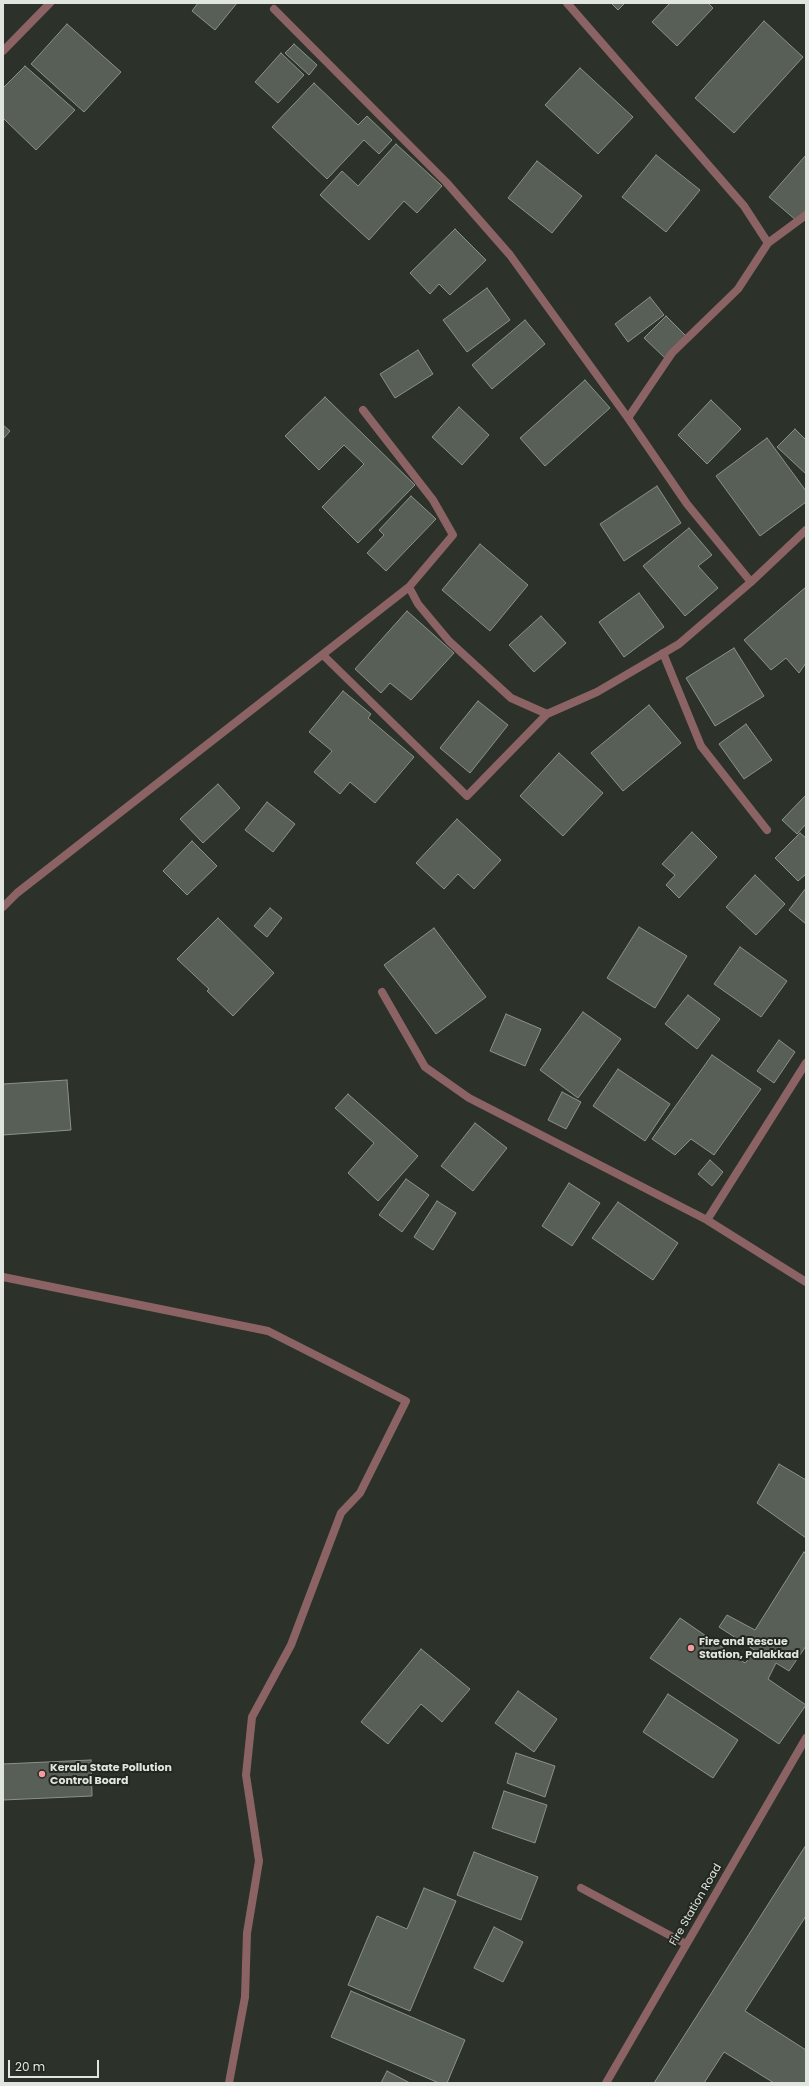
<!DOCTYPE html>
<style>
body{margin:0}
#map{position:relative;width:809px;height:2086px;overflow:hidden;background:#2c3229;font-family:Poppins,sans-serif}
canvas{display:block}
.frame{position:absolute;inset:0;border:4px solid #e1e5e0;pointer-events:none}
.scale{position:absolute;left:8px;top:2060px;width:91px;height:18px;box-sizing:border-box;border:2px solid #e1e5e0;border-top:0;padding-left:5px;font-size:12px;line-height:14px;white-space:nowrap;color:#e1e5e0;-webkit-text-stroke:3px #222820;paint-order:stroke}
</style>
<div id="map">
<canvas width="809" height="2086"></canvas>
<div class="frame"></div>
<div class="scale">20 m</div>
</div>
<script>
const context = document.querySelector('canvas').getContext('2d');
context.lineJoin = 'round';
function paint(path, color) { context.fillStyle = color; context.fill(path, 'evenodd'); }
const toPath = rows => new Path2D(rows.map(r => 'M' + r).join(''));
function trace(path, color, width, dash) { context.strokeStyle = color; context.lineWidth = width; context.lineCap = dash ? 'butt' : 'round'; context.setLineDash(dash || []); context.stroke(path); }
function write(font, color, halo, rows, align = 'center') {
  context.font = font + ' Poppins,sans-serif'; context.lineWidth = 4; context.setLineDash([]); context.textBaseline = 'middle'; context.strokeStyle = halo; context.fillStyle = color; for (const [text, x, y, turn = 0] of rows) {
    context.save(); context.translate(x, y); context.rotate((+turn || 0) * Math.PI / 180); context.textAlign = isNaN(turn) ? turn : align; if (halo) context.strokeText(text, 0, 0); context.fillText(text, 0, 0); context.restore();
  }
}
const building = toPath([
 [198,3,237,3,215,30,192,11,198,3],
 [611,3,625,3,618,10,611,3],
 [670,3,708,3,713,8,677,46,652,22,670,3],
 [764,21,803,57,734,133,695,98,764,21],
 [67,24,121,72,84,112,31,64,67,24],
 [294,44,317,65,309,75,285,53,294,44],
 [281,53,304,75,278,103,255,82,281,53],
 [25,66,75,110,36,150,3,118,3,88,25,66],
 [580,68,633,117,598,154,545,105,580,68],
 [314,83,358,125,367,116,392,140,379,154,364,140,327,179,272,127,314,83],
 [396,144,442,186,417,213,404,201,369,240,320,195,342,171,358,186,396,144],
 [656,155,700,190,666,232,622,197,656,155],
 [806,155,806,210,797,221,769,197,806,155],
 [537,161,582,196,552,233,508,198,537,161],
 [455,229,486,260,450,295,439,284,430,294,410,273,455,229],
 [487,288,510,320,467,352,443,320,487,288],
 [650,297,664,315,628,342,615,324,650,297],
 [666,316,686,336,665,358,644,338,666,316],
 [525,320,545,344,492,389,472,365,525,320],
 [418,350,433,374,395,398,380,374,418,350],
 [585,380,610,408,545,466,520,438,585,380],
 [325,397,415,485,358,543,322,507,364,464,344,445,319,470,285,436,325,397],
 [711,400,741,429,707,464,678,435,711,400],
 [459,407,489,435,462,465,432,437,459,407],
 [3,425,10,431,3,439,3,425],
 [795,429,806,440,806,474,777,447,795,429],
 [767,438,806,491,806,502,760,536,716,476,767,438],
 [657,486,681,523,624,561,600,524,657,486],
 [411,496,436,519,386,571,367,553,384,535,379,530,411,496],
 [689,528,712,555,698,566,718,588,685,616,643,566,689,528],
 [480,544,528,585,490,631,442,590,480,544],
 [806,587,806,663,799,673,786,658,771,670,744,640,806,587],
 [639,593,664,627,624,657,599,622,639,593],
 [407,611,454,653,411,700,390,683,381,693,355,669,407,611],
 [541,616,566,643,534,672,509,645,541,616],
 [734,648,764,696,715,726,686,678,734,648],
 [343,691,371,714,368,718,414,757,375,803,350,782,340,794,314,772,332,751,309,732,343,691],
 [478,701,508,725,470,773,440,748,478,701],
 [649,705,681,743,623,791,591,753,649,705],
 [746,724,772,760,744,779,719,744,746,724],
 [559,753,603,793,563,836,520,796,559,753],
 [218,784,240,808,203,843,180,819,218,784],
 [806,795,806,824,797,834,782,820,806,795],
 [267,802,295,824,273,852,245,830,267,802],
 [457,819,501,860,474,889,458,874,444,889,416,863,457,819],
 [692,832,717,857,679,898,666,885,675,875,662,864,692,832],
 [800,833,806,838,806,874,798,881,775,858,800,833],
 [192,841,217,866,187,895,163,871,192,841],
 [755,875,785,904,756,935,726,907,755,875],
 [806,888,806,924,789,910,806,888],
 [270,908,282,918,267,937,254,926,270,908],
 [218,918,274,973,233,1016,207,991,209,989,177,959,218,918],
 [639,927,687,956,655,1008,607,978,639,927],
 [434,928,486,997,436,1034,384,965,434,928],
 [740,947,787,981,761,1017,714,984,740,947],
 [688,995,720,1019,697,1049,665,1024,688,995],
 [583,1012,621,1039,578,1098,540,1070,583,1012],
 [506,1014,541,1029,525,1066,490,1051,506,1014],
 [779,1040,795,1052,774,1083,757,1071,779,1040],
 [712,1055,761,1089,714,1155,691,1139,675,1155,652,1139,712,1055],
 [618,1069,670,1104,645,1141,593,1106,618,1069],
 [67,1080,71,1130,3,1135,3,1084,67,1080],
 [562,1092,581,1102,566,1129,548,1120,562,1092],
 [348,1094,418,1156,378,1201,348,1173,374,1143,335,1108,348,1094],
 [475,1123,507,1148,473,1191,441,1166,475,1123],
 [710,1160,723,1172,712,1186,698,1174,710,1160],
 [406,1179,429,1195,402,1232,379,1215,406,1179],
 [569,1183,600,1203,572,1246,542,1226,569,1183],
 [437,1201,456,1213,433,1250,414,1237,437,1201],
 [618,1202,678,1243,653,1280,592,1238,618,1202],
 [779,1464,806,1480,806,1538,757,1503,779,1464],
 [804,1552,806,1554,806,1646,789,1671,776,1663,768,1679,806,1705,779,1744,650,1658,680,1618,745,1663,756,1651,719,1627,727,1615,755,1630,804,1552],
 [421,1649,470,1689,442,1722,421,1704,388,1744,361,1722,421,1649],
 [518,1691,557,1719,534,1752,495,1723,518,1691],
 [668,1694,738,1740,713,1778,643,1732,668,1694],
 [516,1753,555,1766,545,1797,507,1783,516,1753],
 [91,1760,92,1796,3,1800,3,1764,91,1760],
 [504,1791,547,1805,535,1843,492,1828,504,1791],
 [806,1845,806,1916,745,2011,806,2050,806,2083,774,2083,724,2052,704,2083,654,2083,806,1845],
 [474,1852,538,1877,521,1920,457,1895,474,1852],
 [424,1888,456,1901,410,2011,348,1985,377,1916,407,1929,424,1888],
 [494,1927,523,1942,503,1982,474,1968,494,1927],
 [351,1991,465,2040,447,2083,439,2083,331,2037,351,1991],
 [387,2071,410,2083,381,2083,387,2071]
]);
const street = toPath([
 [567,3,744,206,768,243,738,289,672,353,628,418],
 [274,9,446,182,510,255,628,418,687,504,751,582],
 [3,51,50,3],
 [768,243,806,215],
 [363,410,433,500,453,535,409,587,418,604,449,641,511,698,547,714,597,692,679,644,751,582,806,530],
 [663,653,701,746,767,830],
 [323,655,467,796,547,714],
 [3,907,17,893,409,587],
 [382,992,425,1067,469,1098,707,1220,806,1282],
 [707,1220,806,1063],
 [3,1277,268,1331,406,1401,360,1493,341,1513,291,1645,252,1717,246,1775,259,1861,247,1933,245,1997,229,2083],
 [581,1888,686,1944],
 [606,2083,806,1738]
]);
const markers = [
 [691,1648,4,"#f49aa0"],
 [42,1774,4,"#f49aa0"]
];
const poiNames = [
 ["Fire and Rescue",699,1642],
 ["Station, Palakkad",699,1655],
 ["Kerala State Pollution",50,1768],
 ["Control Board",50,1781]
];
const streetNames = [
 ["Fire Station Road",696,1905,-60]
];
paint(building, '#585f56');
trace(building, '#8b9288', 1);
trace(street, '#8c6365', 8);
for (const [x, y, r, color] of markers) { const dot = new Path2D(); dot.arc(x, y, r, 0, 2 * Math.PI); context.fillStyle = color; context.fill(dot); trace(dot, '#222820', 1.5); }
write('bold 11px', '#e1e5e0', '#222820', poiNames, 'left');
write('11px', '#e1e5e0', '#222820', streetNames);
</script>
